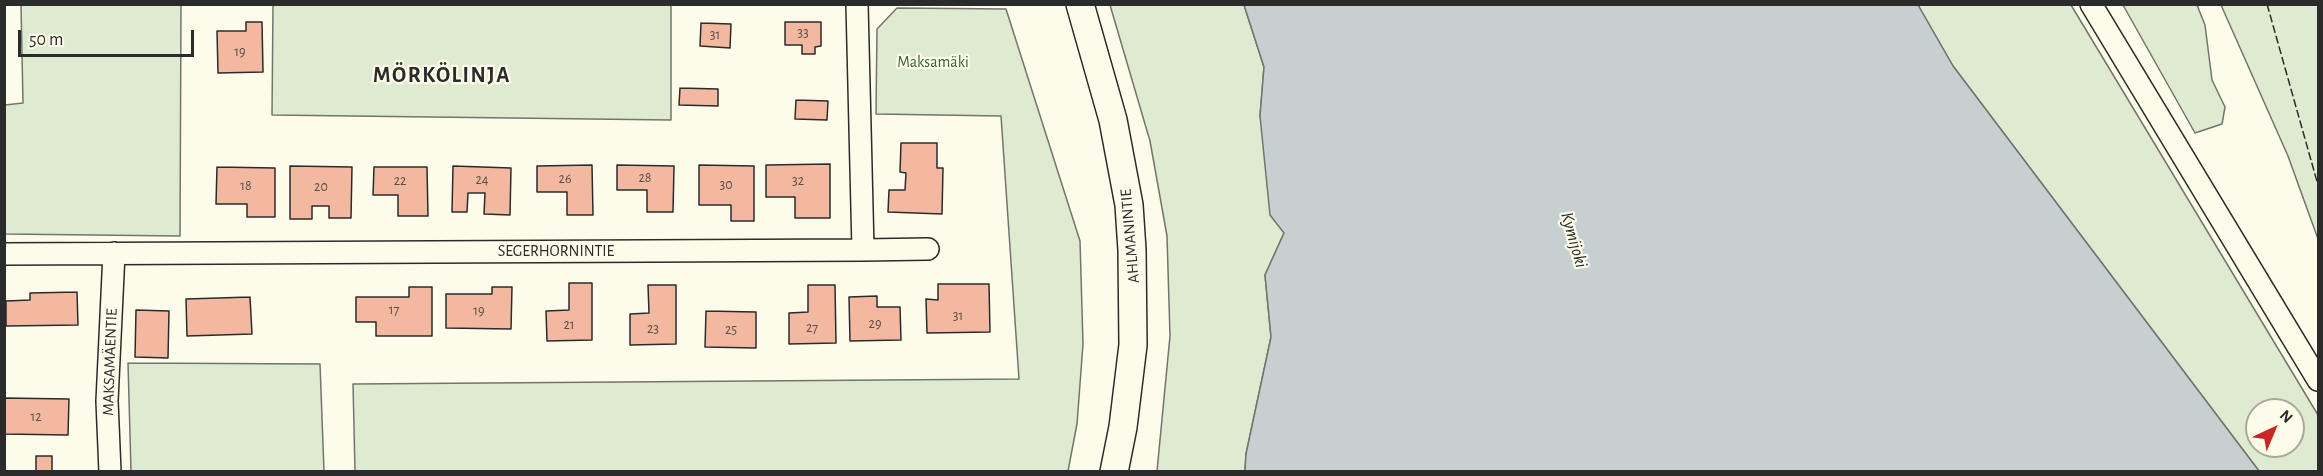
<!DOCTYPE html>
<meta charset="utf-8">
<style>
body{margin:0}
#map{position:relative;width:2323px;height:476px;overflow:hidden;background:#fdfbea;font-family:"Alegreya Sans",sans-serif}
canvas{display:block}
.frame{position:absolute;inset:0;border:6px solid #2b2b2b;pointer-events:none}
.north{position:absolute;left:2245px;top:398px;width:60px;height:60px;box-sizing:border-box;background:#fdfbea;border:2px solid #a9a89e;border-radius:50%;rotate:44deg;font-size:16px;font-weight:700;line-height:24px;text-align:center;color:#2b2b2b}
.north::after{content:'';display:block;margin:auto;width:21px;height:27px;background:#c62828;clip-path:polygon(50% 0,100% 100%,50% 72%,0 100%)}
.scale{position:absolute;left:18px;top:30px;width:176px;height:27px;box-sizing:border-box;border:3px solid #2b2b2b;border-top:0;padding-left:8px;font-size:18px;line-height:21px;white-space:nowrap;color:#2b2b2b;-webkit-text-stroke:4px #fdfbea;paint-order:stroke}
</style>
<div id="map">
<canvas width="2323" height="476"></canvas>
<div class="frame"></div>
<div class="north">N</div>
<div class="scale">50 m</div>
</div>
<script>
const context = document.querySelector('canvas').getContext('2d');
context.lineJoin = 'round';
function paint(path, color) { context.fillStyle = color; context.fill(path, 'evenodd'); }
const toPath = rows => new Path2D(rows.map(r => 'M' + r).join(''));
function trace(path, color, width, dash) { context.strokeStyle = color; context.lineWidth = width; context.lineCap = dash ? 'butt' : 'round'; context.setLineDash(dash || []); context.stroke(path); }
function write(font, color, halo, rows, align = 'center') {
  context.font = font + ' "Alegreya Sans",sans-serif'; context.lineWidth = 4.5; context.setLineDash([]); context.textBaseline = 'middle'; context.strokeStyle = halo; context.fillStyle = color; for (const [text, x, y, turn = 0] of rows) {
    context.save(); context.translate(x, y); context.rotate((+turn || 0) * Math.PI / 180); context.textAlign = isNaN(turn) ? turn : align; if (halo) context.strokeText(text, 0, 0); context.fillText(text, 0, 0); context.restore();
  }
}
const green = toPath([
 [21,5,181,5,180,236,5,234,5,105,23,103,21,5],
 [273,5,671,5,671,120,272,115,273,5],
 [1110,5,1244,5,1264,67,1260,116,1284,233,1265,275,1271,337,1246,454,1245,471,1157,471,1170,336,1167,236,1150,141,1110,5],
 [1918,5,2071,5,2318,415,2318,471,2259,471,1953,66,1918,5],
 [2257,410,2293,410,2293,446,2257,446,2257,410],
 [2123,5,2197,5,2205,25,2212,80,2225,107,2222,124,2195,133,2123,5],
 [2221,5,2318,5,2318,239,2288,156,2221,5],
 [897,8,1006,9,1080,241,1083,344,1077,424,1068,471,355,471,353,384,1019,379,1001,116,876,114,877,29,897,8],
 [128,363,320,364,324,471,131,471,128,363]
]);
const water = toPath([
 [1244,5,1918,5,1953,66,2259,471,1245,471,1246,454,1271,337,1265,275,1284,233,1270,215,1260,116,1264,67,1244,5]
]);
const building = toPath([
 [246,22,262,22,263,72,218,73,217,31,246,31,246,22],
 [785,22,821,22,821,46,815,47,815,54,802,54,802,45,785,45,785,22],
 [701,23,731,24,730,48,700,46,701,23],
 [680,88,718,89,718,106,679,105,680,88],
 [796,100,828,101,827,120,795,119,796,100],
 [901,143,937,143,937,168,943,168,942,214,888,212,889,190,905,190,906,173,900,172,901,143],
 [830,164,830,218,795,218,795,197,766,197,766,165,830,164],
 [592,165,593,215,567,215,567,192,537,192,537,166,592,165],
 [617,165,674,166,673,212,647,212,647,190,617,190,617,165],
 [699,165,754,166,754,221,731,221,731,205,699,205,699,165],
 [290,166,352,167,351,218,329,218,329,206,312,206,312,219,290,219,290,166],
 [453,166,511,168,510,215,484,214,485,193,468,193,467,212,452,212,453,166],
 [217,167,275,168,275,217,247,217,247,204,216,204,217,167],
 [374,167,427,167,428,216,398,216,398,195,373,195,374,167],
 [569,283,592,283,592,340,547,341,546,311,569,310,569,283],
 [938,284,989,284,990,332,927,333,926,299,938,300,938,284],
 [648,285,676,285,676,344,630,345,630,314,649,313,648,285],
 [808,285,835,285,836,343,789,344,789,313,808,312,808,285],
 [409,287,432,287,432,336,376,336,376,322,356,322,356,297,409,297,409,287],
 [492,287,512,287,511,329,446,328,446,294,492,294,492,287],
 [77,292,78,325,6,326,6,301,30,300,30,293,77,292],
 [877,296,877,307,900,307,901,340,850,341,849,297,877,296],
 [250,297,252,334,187,336,186,299,250,297],
 [136,310,169,311,168,358,135,357,136,310],
 [706,311,756,312,756,348,705,347,706,311],
 [4,398,69,399,68,435,4,434,4,398],
 [36,456,52,456,52,472,36,472,36,456]
]);
const minor = toPath([
 [2091,4,2318,380],
 [863,250,928,249],
 [4,254,863,250,857,4],
 [110,472,107,401,114,253]
]);
const tertiary = toPath([
 [1080,4,1113,120,1129,205,1132,250,1133,345,1123,427,1114,472]
]);
const fence = toPath([
 [2267,4,2318,185]
]);
const numberNames = [
 ["33",803,33],
 ["31",715,35],
 ["19",240,52],
 ["28",645,178],
 ["26",565,179],
 ["24",482,180],
 ["22",400,181],
 ["32",798,181],
 ["30",726,185],
 ["18",246,186],
 ["20",321,187],
 ["17",394,310],
 ["19",479,311],
 ["31",958,316],
 ["29",875,324],
 ["21",569,325],
 ["27",812,328],
 ["23",653,329],
 ["25",731,330],
 ["12",36,417]
];
const parkNames = [
 ["Maksamäki",933,62]
];
const streetNames = [
 ["AHLMANINTIE",1130,236,-95],
 ["SEGERHORNINTIE",556,251],
 ["MAKSAMÄENTIE",110,362,-88]
];
const waterNames = [
 ["Kymijoki",1574,240,74]
];
const districtNames = [
 ["MÖRKÖLINJA",442,75]
];
paint(green, '#deebd1');
trace(green, '#74746e', 1.5);
paint(water, '#c7d0d0');
trace(water, '#74746e', 1.5);
paint(building, '#f2b8a0');
trace(building, '#2b2b2b', 1.5);
trace(minor, '#2b2b2b', 24);
trace(tertiary, '#2b2b2b', 30);
trace(minor, '#fdfbea', 21);
trace(tertiary, '#fdfbea', 27);
trace(fence, '#2b2b2b', 1.5, [8, 3]);
write('14px', '#5d4e48', null, numberNames);
write('16px', '#34623c', '#fdfbea', parkNames);
write('16px', '#2b2b2b', '#fdfbea', streetNames);
write('italic 18px', '#2b2b2b', '#fdfbea', waterNames);
context.letterSpacing = '1.5px';
write('bold 22px', '#2b2b2b', '#fdfbea', districtNames);
context.letterSpacing = '0px';
</script>
